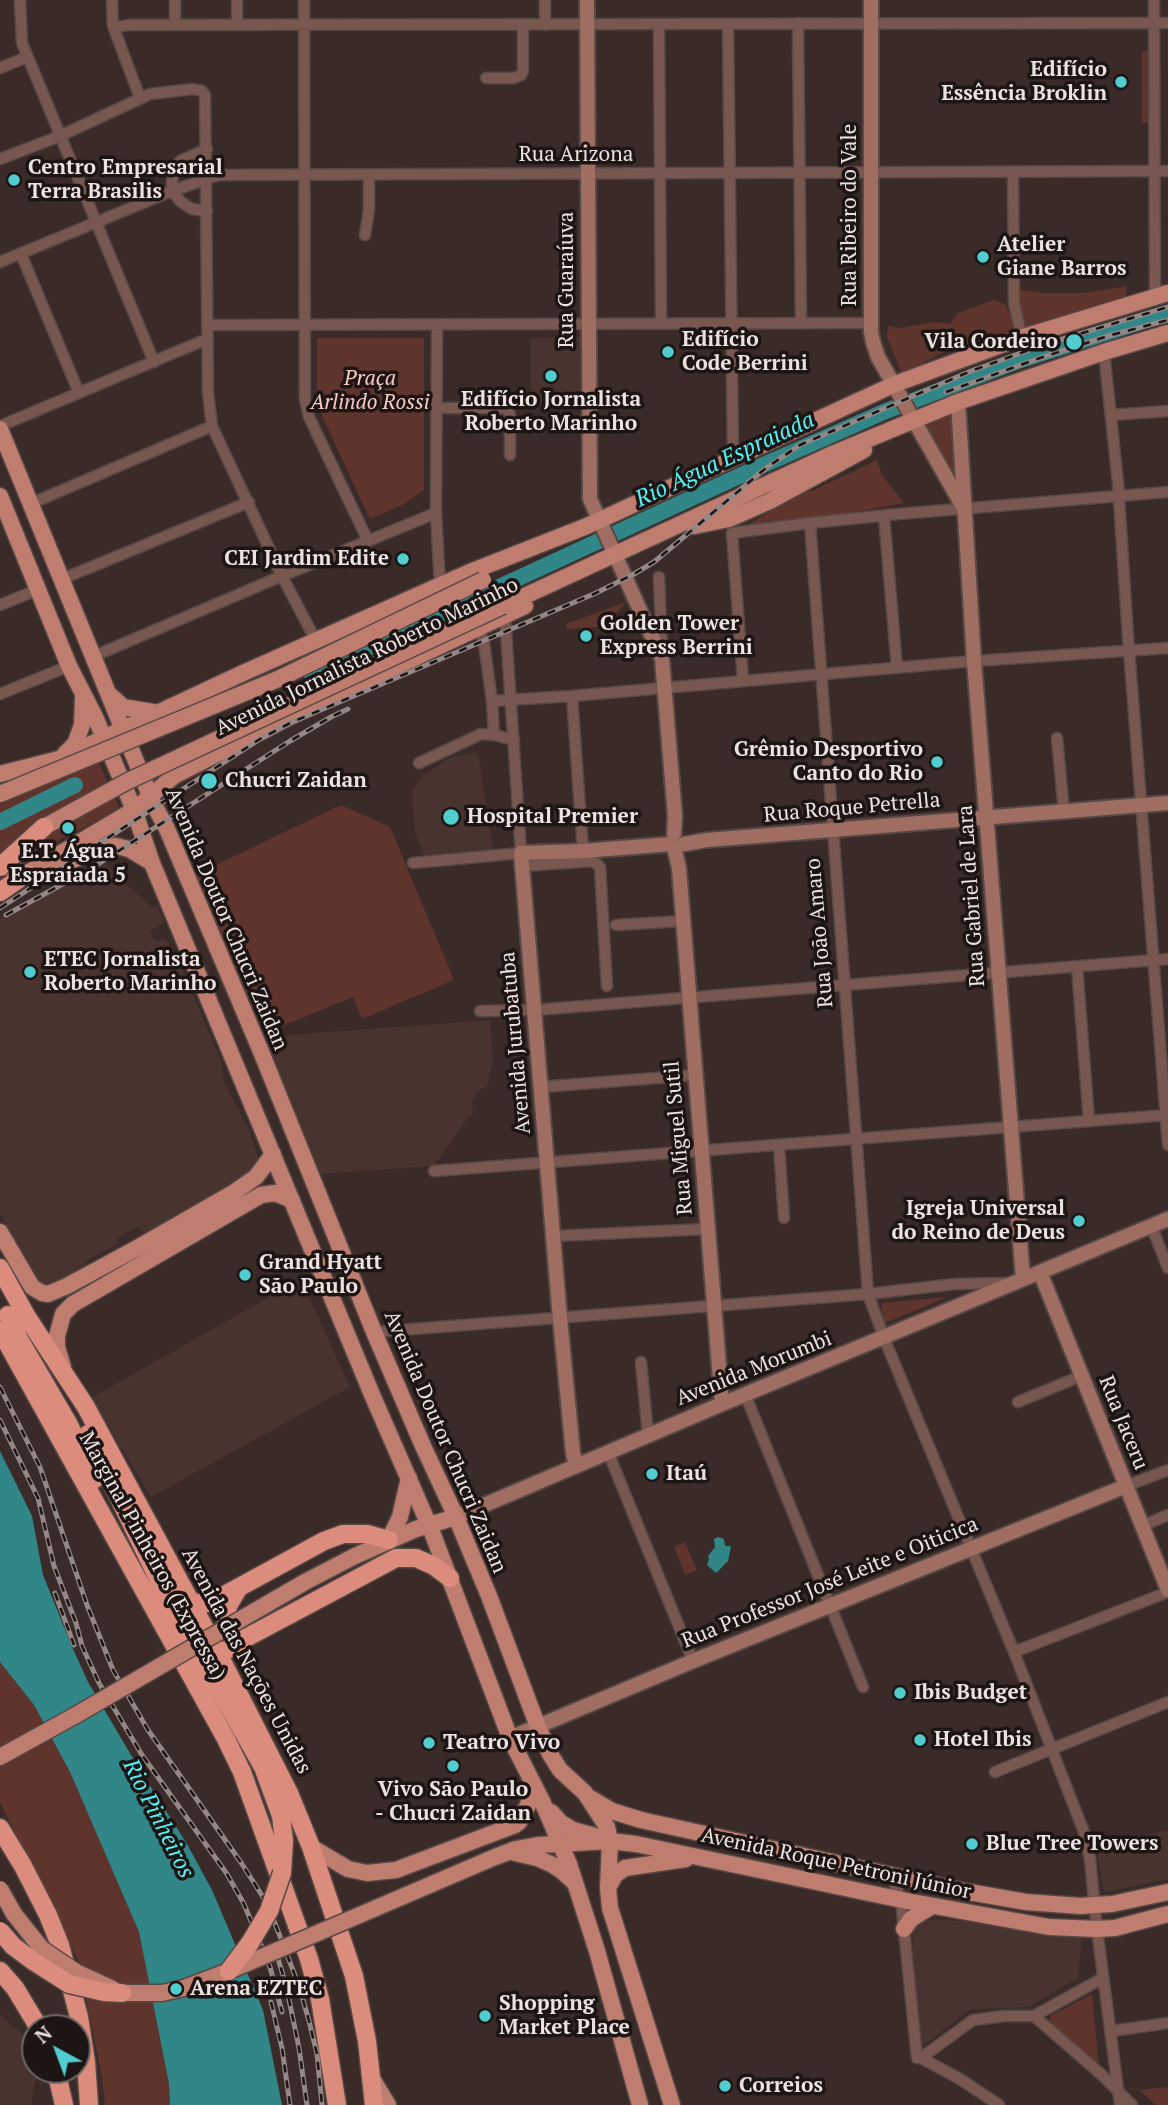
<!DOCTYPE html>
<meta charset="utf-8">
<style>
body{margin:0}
#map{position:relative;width:1168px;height:2105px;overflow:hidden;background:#3a2b28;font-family:"PT Serif",serif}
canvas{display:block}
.north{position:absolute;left:21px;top:2014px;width:70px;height:70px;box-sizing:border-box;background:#1c1514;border:2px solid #6f6766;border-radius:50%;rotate:319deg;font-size:19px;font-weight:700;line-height:28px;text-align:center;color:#ece2e0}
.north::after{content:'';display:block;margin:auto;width:24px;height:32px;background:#52cdcf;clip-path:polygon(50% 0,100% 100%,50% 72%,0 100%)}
</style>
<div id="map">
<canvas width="1168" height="2105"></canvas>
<div class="north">N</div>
</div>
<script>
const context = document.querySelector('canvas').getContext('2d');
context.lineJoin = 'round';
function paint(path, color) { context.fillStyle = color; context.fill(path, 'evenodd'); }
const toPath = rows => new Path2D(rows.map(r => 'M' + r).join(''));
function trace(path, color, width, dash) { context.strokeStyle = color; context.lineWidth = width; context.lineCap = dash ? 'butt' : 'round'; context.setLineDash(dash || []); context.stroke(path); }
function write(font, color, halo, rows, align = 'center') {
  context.font = font + ' "PT Serif",serif'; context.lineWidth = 7; context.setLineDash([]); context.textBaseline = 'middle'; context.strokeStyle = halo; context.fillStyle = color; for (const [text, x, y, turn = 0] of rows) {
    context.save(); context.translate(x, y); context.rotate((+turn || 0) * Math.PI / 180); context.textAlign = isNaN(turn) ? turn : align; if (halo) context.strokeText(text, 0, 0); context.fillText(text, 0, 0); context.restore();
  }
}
const built = toPath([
 [580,337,581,402,531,403,530,338],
 [475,752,479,758,493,850,424,856,415,832,412,792,420,778,449,758],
 [100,859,152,908,156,905,165,922,149,932,156,942,164,939,168,942,183,970,221,1061,224,1082,249,1130,258,1157,255,1168,247,1176,145,1235,140,1228,137,1227,117,1239,119,1243,84,1262,87,1267,52,1286,47,1286,37,1278,0,1213,0,919],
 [490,1020,493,1059,487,1087,478,1090,472,1101,473,1116,468,1117,434,1166,321,1174,263,1037],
 [301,1279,350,1387,151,1497,91,1398],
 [1168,1830,1168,1879,1106,1892,1103,1889,1096,1845],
 [912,1920,994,1921,1082,1936,1078,1978,1029,2007,970,2010,921,2047,914,1982],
 [0,2015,30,2041,35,2057,35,2070,39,2070,32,2094,32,2105,0,2105]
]);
const green = toPath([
 [1142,51,1148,51,1148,123,1142,123],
 [1126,286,1127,303,1023,330,1016,293,1021,290,1042,293,1085,293],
 [994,300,1005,304,1020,338,981,342,946,351,902,374,887,337,888,326,899,328,935,322,950,324,958,313],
 [317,338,424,338,424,490,404,504,370,519,317,405],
 [957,403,963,506,915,420],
 [877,460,882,475,904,503,846,514,750,524,795,494,814,490],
 [626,602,614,616,610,626,567,629,566,624],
 [89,742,119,807,112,813,61,839,23,862,0,879,0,775],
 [341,805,390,827,454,980,362,1019,353,997,277,1028,266,1003,252,1010,195,875],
 [948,1297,883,1324,881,1303],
 [685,1542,697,1570,685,1575,674,1547],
 [0,1662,34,1705,70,1772,139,1932,169,2084,170,2105,105,2105,102,2078,79,1962,0,1802],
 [1092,1994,1099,2065,1049,2024,1050,2016],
 [1168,2087,1168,2105,1156,2105,1139,2090]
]);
const water = toPath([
 [0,1451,32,1516,43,1575,73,1649,88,1682,137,1765,187,1844,212,1890,263,2010,282,2105,170,2105,169,2084,139,1932,70,1772,34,1705,0,1662],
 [718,1537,724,1539,725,1546,731,1546,728,1561,716,1573,707,1565,709,1559,708,1556,715,1547,714,1539]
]);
const river = toPath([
 [311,674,761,466,886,411,1015,362,1168,313],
 [0,822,75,785]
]);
const street = toPath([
 [20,0,22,43,154,362],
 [112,0,113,26,140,98],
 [304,0,305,400,309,417,368,541],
 [1154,0,1155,296],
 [798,23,801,323],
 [728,24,733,457],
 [175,25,175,0],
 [237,25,237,0],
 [545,25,545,0],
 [659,25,661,323],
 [114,28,128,25,1168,23],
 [0,68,27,57],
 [486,78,514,78,521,75,523,71,523,25],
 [0,159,60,136,150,94,193,89,202,91,205,95,208,393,212,426,282,576,316,641],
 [1013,173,1014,303,1022,338],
 [207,211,192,209,181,202,172,191,172,181,176,165,182,160,207,149],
 [365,235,369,210,369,175],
 [21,254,79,393],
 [0,262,172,191,218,175,1168,171],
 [207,325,871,323],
 [437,325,436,513,440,586],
 [1104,352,1118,483,1128,637,1168,1145],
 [437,408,498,408,508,409,510,415,510,455],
 [1111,415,1168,411],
 [0,426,207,339],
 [30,504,212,426],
 [884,516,897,668],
 [810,523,868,1294,884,1338,1014,1652,1084,1832,1090,1859,1097,1929,1120,2105],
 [659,577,662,652],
 [62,579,249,502],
 [0,605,37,590],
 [479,630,484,643,492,701,494,735],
 [94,656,282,576,436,513],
 [743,680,732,533,810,523,898,514,1168,492],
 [0,694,69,666],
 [572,696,583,851],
 [492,701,572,696,974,661,1168,648],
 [1057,738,1064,812],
 [419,763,481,734,494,735,514,740],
 [413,863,521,853,505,617],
 [522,866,593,861,600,867,607,986],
 [616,925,683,921],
 [1077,966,1089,1121],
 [480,1011,535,1010,1168,959],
 [541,1087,695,1075],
 [779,1146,784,1218],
 [434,1171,1168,1115],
 [1151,1225,1168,1268],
 [554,1236,707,1229],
 [374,1332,868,1294,955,1284,1009,1283],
 [641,1362,648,1435],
 [745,1394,863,1687],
 [1018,1402,1081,1376],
 [608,1452,693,1661],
 [1126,1486,1168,1470],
 [1142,1526,1168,1515],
 [1014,1652,1168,1592],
 [995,1772,1168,1702],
 [891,1874,901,1900,917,2058,921,2058,973,2020,1004,2016,1034,2016,1103,2076,1132,2105],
 [1034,2016,1103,1978],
 [1112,2031,1168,2023],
 [921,2058,960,2079,999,2105]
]);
const secondary = toPath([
 [587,0,590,499,662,659,675,816,674,834],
 [871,0,871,332,873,342,878,357,962,505],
 [958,402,974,661,1023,1279],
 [684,844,707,840,1168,803],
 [674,847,679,868,722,1404],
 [1040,1272,1168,1590],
 [576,1466,573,1453,560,1319,521,853,583,851,671,844],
 [456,1517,722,1404,1168,1219],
 [510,1738,693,1661,1126,1486]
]);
const primary = toPath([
 [0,429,153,803,167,829,262,1054,374,1332,423,1446,456,1517,489,1596,538,1727,550,1754,560,1770,585,1793,607,1827,610,1841,608,1888,610,1908,672,2105],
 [0,496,69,666,96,719,134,810,152,863,373,1397,432,1532,510,1738,542,1801,569,1864,597,1951,640,2105],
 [694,526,729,519,770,501,864,450],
 [503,606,830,455,958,402,1104,352,1168,333],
 [111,696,123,707,159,713],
 [65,754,75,744,82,725,83,698],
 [0,774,59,759,243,673,470,572,587,526,895,384,1020,338,1168,293],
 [0,864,26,874,43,872,55,868,101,848,116,846,129,849,152,863],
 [26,874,134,810,174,776,293,715,525,606],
 [0,1232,32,1287,42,1293,48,1294,67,1286,139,1247,233,1193,256,1177,273,1154],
 [63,1367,57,1347,57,1336,63,1314,73,1304,261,1195,275,1193,292,1200],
 [389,1540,400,1517,409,1478],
 [355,1556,416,1529,456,1517],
 [0,1757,76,1715],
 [592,1799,612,1811,641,1820,963,1891,1026,1902,1081,1906,1095,1905,1112,1904,1168,1892],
 [551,1812,561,1823,573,1830,598,1837],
 [311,1847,348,1869,367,1873,396,1870,515,1825,519,1822,528,1805,533,1783],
 [515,1853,537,1858,553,1865,562,1871,575,1883],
 [495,1857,516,1849,538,1845,610,1841,636,1844,907,1901,1049,1927,1097,1929,1115,1928,1168,1914],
 [608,1888,615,1875,625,1868,686,1859],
 [904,1929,911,1919,932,1906],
 [122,1993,162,1993,184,1988,229,1971],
 [371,2077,388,2105]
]);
const highway = toPath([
 [0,892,26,874],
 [0,1268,27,1317,86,1407,219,1655,289,1793,311,1847,354,1976,367,2041,374,2105],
 [8,1315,19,1339,68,1423,95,1479],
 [0,1330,226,1739,242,1772,309,1959,320,1999,337,2105],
 [88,1434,167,1597,263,1767,281,1816,284,1841,282,1873],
 [238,1589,228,1606,226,1622,230,1629,239,1638],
 [189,1601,202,1604,212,1602,324,1541,343,1534,367,1534,389,1540],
 [219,1655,242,1640,396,1558,416,1558,434,1566,450,1578],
 [0,1828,23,1866,48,1915,60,1945,79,2017,86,2062,89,2105],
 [0,1971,15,1988,39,2028],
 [56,2070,64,2105]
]);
const rail = toPath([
 [946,392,1037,359,1108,336,1168,320],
 [0,908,260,739,290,723,596,593,634,574,654,562,766,468,800,445,971,371,1043,345,1168,307],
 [6,915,92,868,290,741,331,717,348,709],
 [0,1387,40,1467,87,1605,113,1670,148,1730,242,1864,268,1905,299,1986,309,2021,317,2054,322,2105],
 [0,1420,38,1498,54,1566,76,1623,82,1646,99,1683,142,1755,227,1874,244,1904,270,1967,282,2012],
 [55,1593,74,1645],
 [276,1952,286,1985,299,2048,307,2105],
 [271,2002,282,2048,290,2105]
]);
const primaryBridge = toPath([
 [0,794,278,679,483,580],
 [44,827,128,781,503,606],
 [76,1715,305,1582,355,1556],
 [0,1889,14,1914,42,1949,76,1972,113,1989],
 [229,1971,495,1857]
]);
const highwayBridge = toPath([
 [0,867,44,827],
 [0,1931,13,1946,33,1961,69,1984,104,1992,122,1993],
 [229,1971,250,1943,269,1911,282,1873]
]);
const markers = [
 [1121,82,7,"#52cdcf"],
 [14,180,7,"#52cdcf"],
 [983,257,7,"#52cdcf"],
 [1074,342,9,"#52cdcf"],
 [668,352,7,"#52cdcf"],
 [551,376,7,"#52cdcf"],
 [403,559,7,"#52cdcf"],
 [586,636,7,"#52cdcf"],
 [937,762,7,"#52cdcf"],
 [209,781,9,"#52cdcf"],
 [451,817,9,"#52cdcf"],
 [68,828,7,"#52cdcf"],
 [30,972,7,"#52cdcf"],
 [1079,1221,7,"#52cdcf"],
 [245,1275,7,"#52cdcf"],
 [652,1474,7,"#52cdcf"],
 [900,1693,7,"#52cdcf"],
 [920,1740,7,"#52cdcf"],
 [429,1743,7,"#52cdcf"],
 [453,1766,7,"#52cdcf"],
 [972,1844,7,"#52cdcf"],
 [176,1989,7,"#52cdcf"],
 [485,2016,7,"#52cdcf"],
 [725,2086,7,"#52cdcf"]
];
const poiNames = [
 ["Edifício",1107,70,"right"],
 ["Essência Broklin",1107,94,"right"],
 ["Centro Empresarial",28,168],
 ["Terra Brasilis",28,192],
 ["Atelier",997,245],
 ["Giane Barros",997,269],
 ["Edifício",682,340],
 ["Code Berrini",682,364],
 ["Vila Cordeiro",1058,342,"right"],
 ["Edifício Jornalista",551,400,"center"],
 ["Roberto Marinho",551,424,"center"],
 ["CEI Jardim Edite",389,559,"right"],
 ["Golden Tower",600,624],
 ["Express Berrini",600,648],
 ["Grêmio Desportivo",923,750,"right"],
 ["Canto do Rio",923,774,"right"],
 ["Chucri Zaidan",225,781],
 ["Hospital Premier",467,817],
 ["E.T. Água",68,852,"center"],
 ["Espraiada 5",68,876,"center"],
 ["ETEC Jornalista",44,960],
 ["Roberto Marinho",44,984],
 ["Igreja Universal",1065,1209,"right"],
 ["do Reino de Deus",1065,1233,"right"],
 ["Grand Hyatt",259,1263],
 ["São Paulo",259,1287],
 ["Itaú",666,1474],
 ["Ibis Budget",914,1693],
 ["Hotel Ibis",934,1740],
 ["Teatro Vivo",443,1743],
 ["Vivo São Paulo",453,1790,"center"],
 ["- Chucri Zaidan",453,1814,"center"],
 ["Blue Tree Towers",986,1844],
 ["Arena EZTEC",190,1989],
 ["Shopping",499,2004],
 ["Market Place",499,2028],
 ["Correios",739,2086]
];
const streetNames = [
 ["Rua Arizona",576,155],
 ["Rua Ribeiro do Vale",850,215,-90],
 ["Rua Guaraíuva",567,280,-90],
 ["Avenida Jornalista Roberto Marinho",367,657,-26],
 ["Rua Roque Petrella",852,808,-5],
 ["Rua Gabriel de Lara",972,896,-94],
 ["Avenida Doutor Chucri Zaidan",226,919,67],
 ["Rua João Amaro",820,933,-95],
 ["Avenida Jurubatuba",516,1043,-95],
 ["Rua Miguel Sutil",679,1138,-95],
 ["Avenida Morumbi",754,1369,-22],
 ["Rua Jaceru",1123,1423,68],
 ["Avenida Doutor Chucri Zaidan",445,1442,67],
 ["Marginal Pinheiros (Expressa)",152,1556,61],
 ["Rua Professor José Leite e Oiticica",830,1583,-22],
 ["Avenida das Nações Unidas",246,1661,62],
 ["Avenida Roque Petroni Júnior",836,1864,12]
];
const parkNames = [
 ["Praça",370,379],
 ["Arlindo Rossi",370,403]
];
const waterNames = [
 ["Rio Água Espraiada",725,460,-25],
 ["Rio Pinheiros",158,1819,63]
];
paint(built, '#48332e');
paint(green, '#5e342c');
paint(water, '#318688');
trace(river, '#318688', 16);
trace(street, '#564845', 13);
trace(secondary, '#564845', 18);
trace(primary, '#564845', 19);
trace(highway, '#564845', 21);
trace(street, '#785750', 10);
trace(secondary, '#a06d62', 14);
trace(primary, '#bf7d70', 16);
trace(highway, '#db8c7c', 18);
trace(rail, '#948785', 5);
trace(rail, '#1c1514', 2.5, [8]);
trace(primaryBridge, '#564845', 19, []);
trace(highwayBridge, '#564845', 21, []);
trace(primaryBridge, '#bf7d70', 16);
trace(highwayBridge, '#db8c7c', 18);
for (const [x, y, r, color] of markers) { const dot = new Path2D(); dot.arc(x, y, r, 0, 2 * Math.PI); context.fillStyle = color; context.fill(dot); trace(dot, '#1c1514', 2.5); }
write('bold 21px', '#ece2e0', '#1c1514', poiNames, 'left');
write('21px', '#ece2e0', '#1c1514', streetNames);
write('italic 21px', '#f6cac1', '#1c1514', parkNames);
write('italic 23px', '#52f2f5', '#1c1514', waterNames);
</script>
